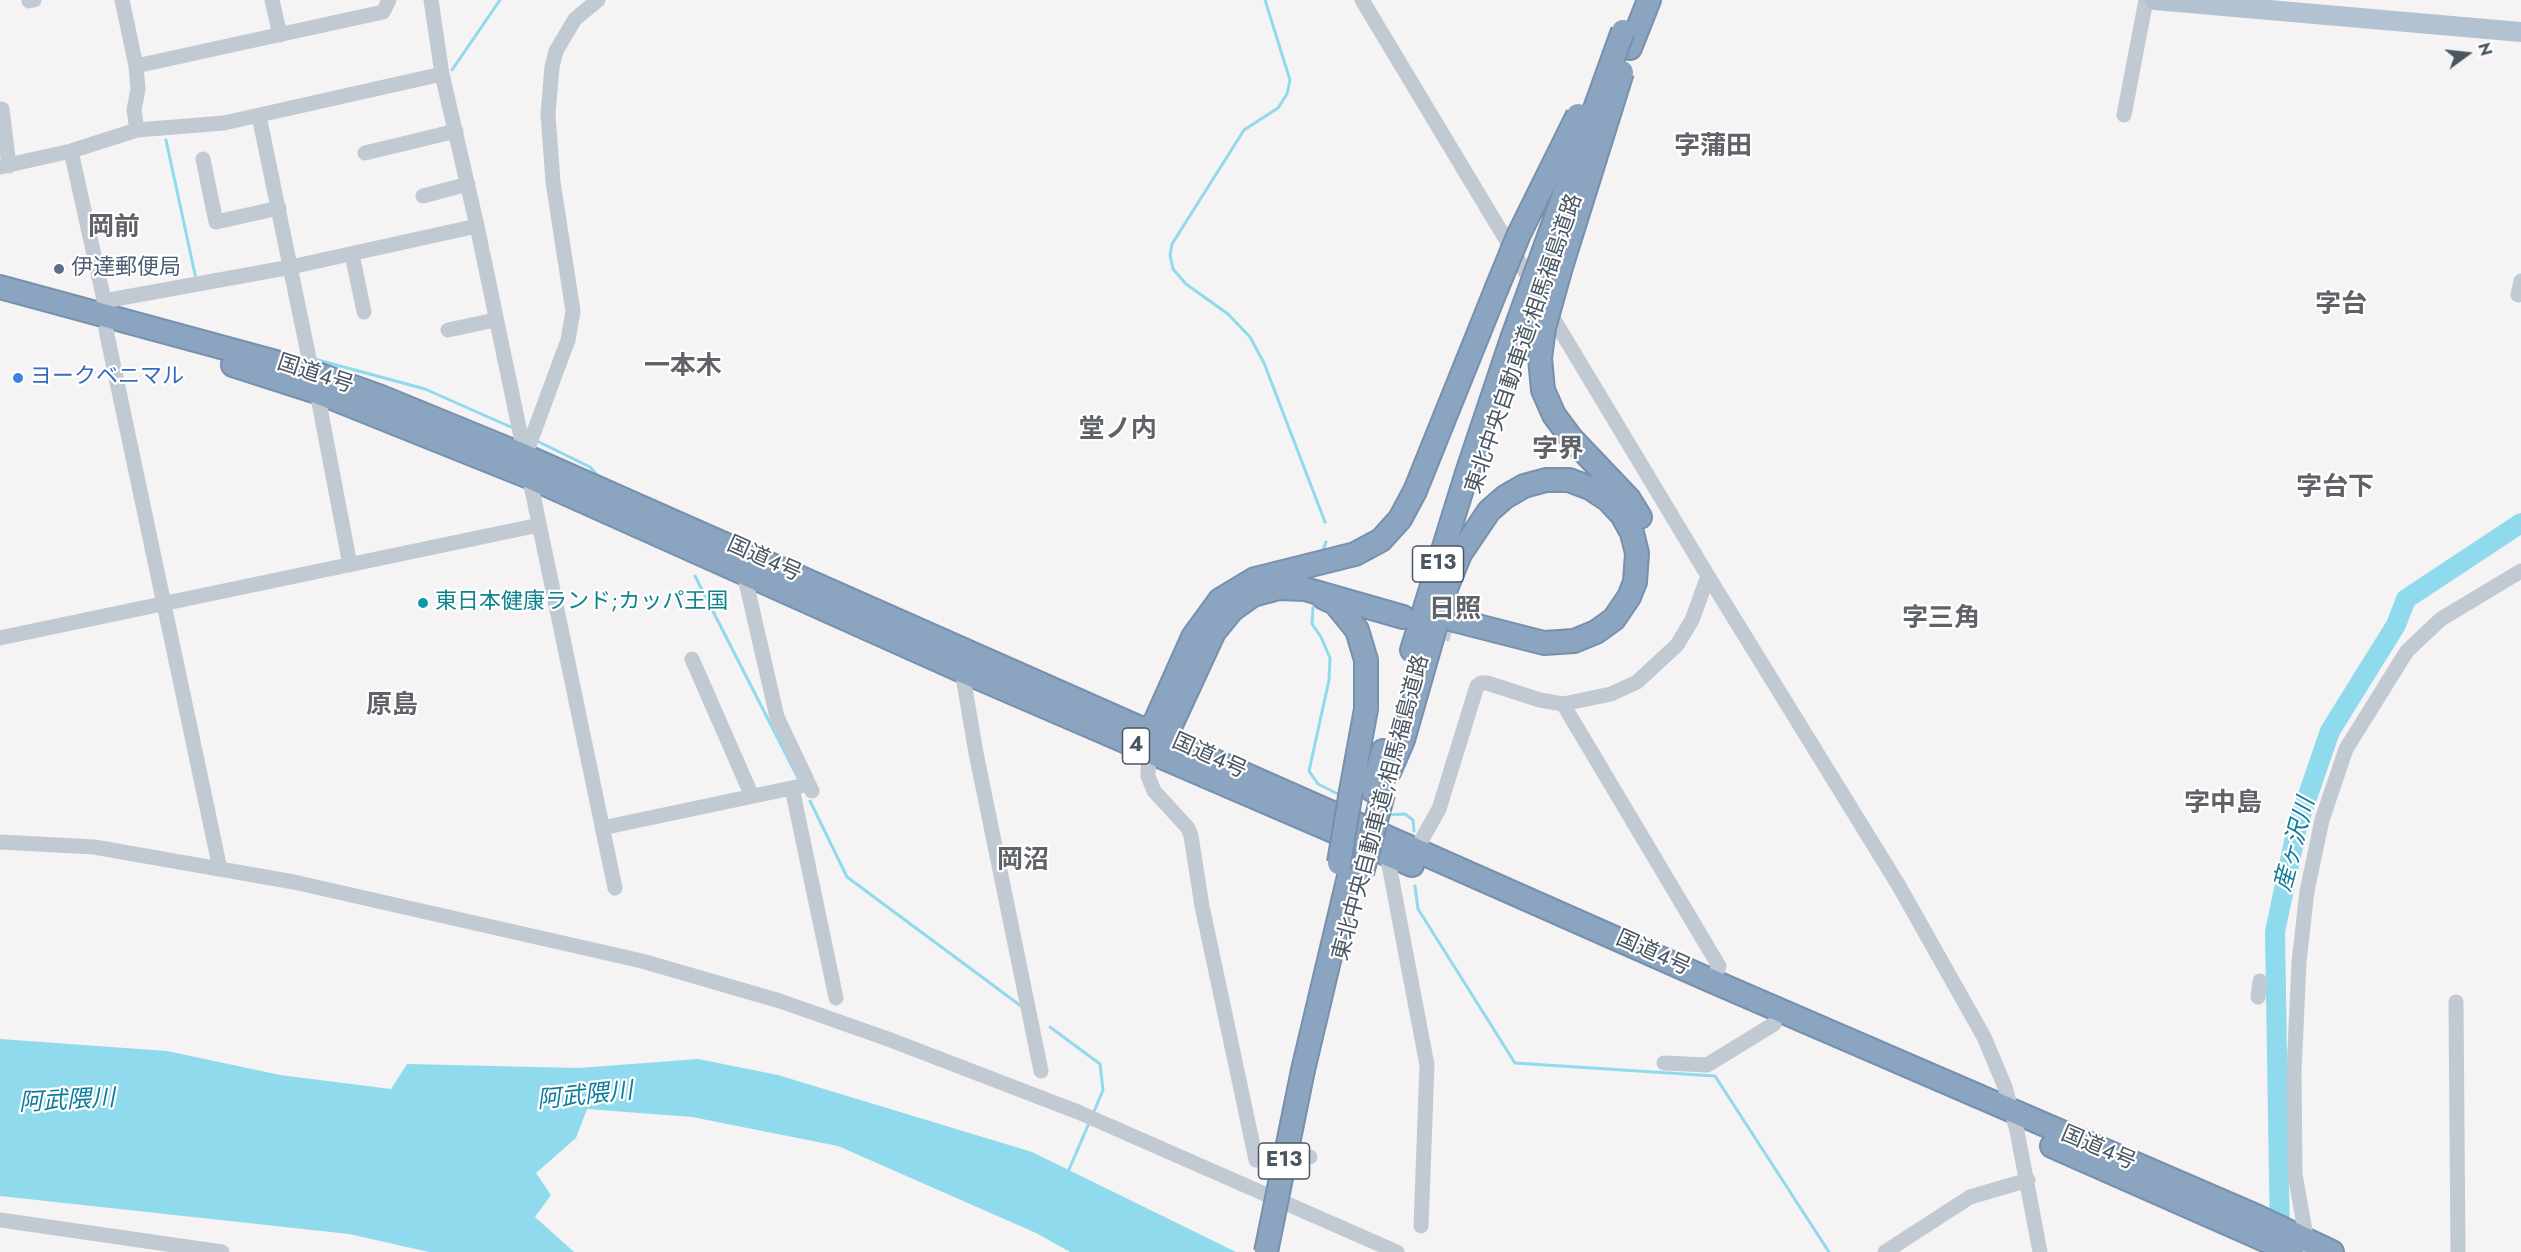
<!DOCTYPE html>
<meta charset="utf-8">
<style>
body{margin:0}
#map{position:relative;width:2521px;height:1252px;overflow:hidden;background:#f5f3f3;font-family:Jost,sans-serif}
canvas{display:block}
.north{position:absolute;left:2437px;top:24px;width:60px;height:60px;-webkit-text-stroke:4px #fff;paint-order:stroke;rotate:75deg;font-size:16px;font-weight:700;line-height:24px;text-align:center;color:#4a5661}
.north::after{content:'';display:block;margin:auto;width:21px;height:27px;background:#4a5661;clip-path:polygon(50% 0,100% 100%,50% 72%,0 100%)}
</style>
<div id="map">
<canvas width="2521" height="1252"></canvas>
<div class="north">N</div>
</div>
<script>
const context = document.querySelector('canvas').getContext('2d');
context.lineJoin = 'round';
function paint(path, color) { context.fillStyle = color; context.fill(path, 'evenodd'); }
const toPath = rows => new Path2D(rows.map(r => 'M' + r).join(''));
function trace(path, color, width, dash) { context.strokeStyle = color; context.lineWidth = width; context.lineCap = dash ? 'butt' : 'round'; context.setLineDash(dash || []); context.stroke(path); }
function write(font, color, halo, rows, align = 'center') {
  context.font = font + ' Jost,"Noto Sans JP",sans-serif'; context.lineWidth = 4.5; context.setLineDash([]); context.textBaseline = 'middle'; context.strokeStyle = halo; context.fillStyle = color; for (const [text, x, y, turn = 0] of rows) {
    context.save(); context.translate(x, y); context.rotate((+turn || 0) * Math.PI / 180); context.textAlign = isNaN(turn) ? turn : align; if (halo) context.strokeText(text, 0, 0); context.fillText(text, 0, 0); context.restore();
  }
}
const water = toPath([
 [0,1039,167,1051,280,1075,391,1089,407,1064,579,1068,698,1059,778,1075,1032,1152,1236,1252,1070,1252,1036,1233,838,1146,692,1117,587,1109,576,1138,536,1173,551,1195,535,1217,574,1252,429,1252,349,1234,0,1196]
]);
const stream = toPath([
 [1265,0,1290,80,1287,94,1278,108,1244,130,1172,244,1170,255,1173,269,1186,284,1228,314,1250,337,1264,363,1325,522],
 [452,70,500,0],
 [166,140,196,279],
 [314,359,425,389,513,428],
 [537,441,590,467,597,475],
 [1323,550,1326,542],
 [695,576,798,778],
 [1313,607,1312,624,1321,637,1330,658,1329,680,1309,771,1318,784,1342,796],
 [810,801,847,877,1021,1006],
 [1387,815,1405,814,1413,820,1414,831],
 [1415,886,1418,909,1515,1063,1715,1076,1829,1252],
 [1050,1027,1100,1064,1103,1090,1093,1114],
 [1068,1172,1089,1123]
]);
const river = toPath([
 [2280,1240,2275,932,2297,827,2330,731,2396,625,2406,599,2521,523]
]);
const highwayTunnel = toPath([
 [1416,621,1452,631]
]);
const minor = toPath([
 [122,0,136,66,138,89,134,110,137,130],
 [272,0,280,35],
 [431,0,442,74,477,226,615,888],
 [1362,0,1708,576,1899,886,1984,1037,2005,1087,2017,1131,2040,1252],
 [29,1,34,0],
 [136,66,383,12,389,0],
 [2,109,9,166],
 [2124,115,2146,0],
 [259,116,310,363,309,371],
 [71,151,106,309],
 [365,153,456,131],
 [203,159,216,222,279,208],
 [0,167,71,151,137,130,224,123,442,74],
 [423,196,468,184],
 [352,254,364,312],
 [2518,295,2521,281],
 [104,301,291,267,477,226],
 [106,330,220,869],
 [448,330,495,320],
 [317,392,350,565],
 [525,456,568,340,573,311,553,182,548,114,552,67,556,51,575,19,598,0],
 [743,569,777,717,812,791],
 [0,638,539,525],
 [692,659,752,796],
 [962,671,976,753,1041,1071],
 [1563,704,1719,966,1712,981],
 [1149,751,1148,776,1154,791,1188,828,1191,836,1202,906,1256,1160,1310,1157],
 [792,788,836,998],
 [602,828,801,786],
 [0,842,94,847,294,882,642,961,780,1001,888,1039,1078,1112,1397,1252],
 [1386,849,1427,1065,1421,1226],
 [1416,850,1439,809,1477,686,1481,683,1487,683,1540,700,1563,704,1611,694,1637,682,1677,645,1692,620,1708,576],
 [2258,997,2260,981],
 [2456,1002,2458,1252],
 [1664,1063,1707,1065,1774,1024],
 [0,1220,222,1252],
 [2308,1248,2295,1174,2294,1072,2299,962,2307,891,2322,820,2346,749,2407,651,2441,619,2521,571],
 [1885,1252,1970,1197,2028,1180]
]);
const major = toPath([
 [2155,0,2521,32]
]);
const highway = toPath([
 [1630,48,1649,0],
 [0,287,309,371,381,397,525,456,1712,981,2256,1216,2332,1252],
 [1540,358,1543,390,1554,415,1571,438,1629,499,1640,517],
 [233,365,317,392,529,477,962,671,1412,865],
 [1324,598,1335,603,1357,630,1366,660,1366,709,1351,791],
 [1412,650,1466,476,1512,339],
 [1150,745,1151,731,1193,637,1220,600,1255,579,1355,554,1381,540,1400,519,1415,491,1496,290],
 [1155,747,1165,738,1214,632,1232,610,1253,595,1279,588,1305,589,1403,617],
 [1389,772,1403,740,1447,586,1460,554,1489,511,1505,497,1524,486,1546,480,1569,480,1590,488,1608,500,1622,515,1632,533,1637,553,1635,582,1629,597,1614,619,1596,632,1574,641,1544,643,1454,620],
 [1372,790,1383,751],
 [1303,1070,1351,868],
 [2052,1146,2292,1252]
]);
const highwayBridge = toPath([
 [1496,290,1519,234,1578,115],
 [1512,339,1623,31],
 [1540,358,1544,328,1561,267,1622,72],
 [1339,863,1351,791],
 [1362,873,1383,794],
 [1266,1252,1303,1070]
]);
const markers = [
 [59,269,6,"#5c6f8a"],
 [18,378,6,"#3f7fe0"],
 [423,603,6,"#0f9aa8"]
];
const shields = [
 [1438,564,51],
 [1136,746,27],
 [1284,1161,51]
];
const shieldNames = [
 ["E13",1438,564],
 ["4",1136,746],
 ["E13",1284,1161]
];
const serviceNames = [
 ["伊達郵便局",71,269]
];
const streetNames = [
 ["東北中央自動車道;相馬福島道路",1525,344,-71],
 ["国道4号",315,375,18],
 ["国道4号",764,560,24],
 ["国道4号",1209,757,24],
 ["東北中央自動車道;相馬福島道路",1382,808,-75],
 ["国道4号",1653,954,24],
 ["国道4号",2098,1149,23]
];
const shopNames = [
 ["ヨークベニマル",30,378]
];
const cultureNames = [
 ["東日本健康ランド;カッパ王国",435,603]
];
const waterNames = [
 ["産ヶ沢川",2296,845,-75],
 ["阿武隈川",585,1097,-6],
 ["阿武隈川",67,1102,-3]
];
const quarterNames = [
 ["字蒲田",1713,148],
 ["岡前",114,229],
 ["字台",2341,306],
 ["一本木",683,368],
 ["堂ノ内",1118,431],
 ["字界",1558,451],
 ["字台下",2335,489],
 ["日照",1455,611],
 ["字三角",1941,620],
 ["原島",392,707],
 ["字中島",2223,805],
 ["岡沼",1023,862]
];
paint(water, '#90daee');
trace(stream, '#90daee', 3);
trace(river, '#90daee', 20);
trace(highwayTunnel, '#caccce', 22, [22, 11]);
trace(highway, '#7690ad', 26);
trace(minor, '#c1cad2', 15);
trace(major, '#b3c2d1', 20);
trace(highway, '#8ba5c1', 22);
trace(highwayBridge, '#7690ad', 26, []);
trace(highwayBridge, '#8ba5c1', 22);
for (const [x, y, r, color] of markers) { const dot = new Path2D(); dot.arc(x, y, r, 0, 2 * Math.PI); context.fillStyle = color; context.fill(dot); trace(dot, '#fff', 2); }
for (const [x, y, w] of shields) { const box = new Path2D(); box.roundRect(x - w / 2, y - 18, w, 36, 4.5); context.fillStyle = '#fff'; context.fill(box); trace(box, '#4a5661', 1.5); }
write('bold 21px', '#4a5661', null, shieldNames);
write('22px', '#4e5e75', '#fff', serviceNames, 'left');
write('22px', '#4a5661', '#fff', streetNames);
write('22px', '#366cbe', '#fff', shopNames, 'left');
write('22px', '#0d838f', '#fff', cultureNames, 'left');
write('italic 24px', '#0c7c9b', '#fff', waterNames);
write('bold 26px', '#5f6368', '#fff', quarterNames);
</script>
